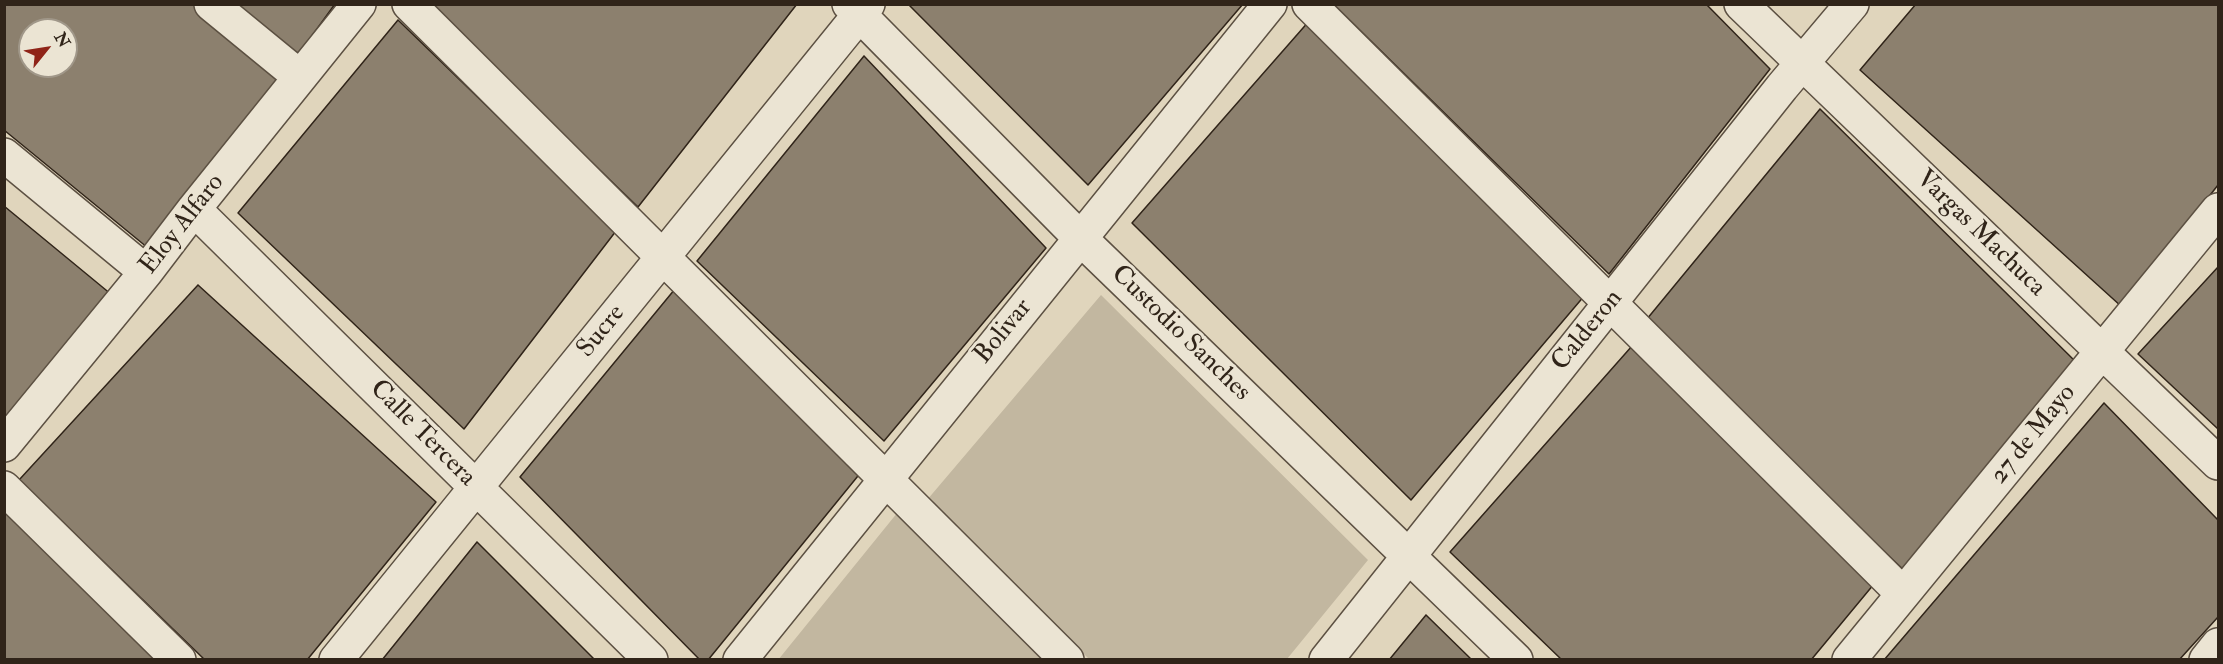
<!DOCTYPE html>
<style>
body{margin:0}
#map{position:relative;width:2223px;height:664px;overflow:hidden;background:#e0d5bc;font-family:"IM FELL Double Pica",serif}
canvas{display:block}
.frame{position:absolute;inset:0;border:6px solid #302419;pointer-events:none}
.north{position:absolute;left:18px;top:18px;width:60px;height:60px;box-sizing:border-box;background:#ebe4d3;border:2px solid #a09789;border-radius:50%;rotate:60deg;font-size:16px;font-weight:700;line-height:24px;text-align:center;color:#302419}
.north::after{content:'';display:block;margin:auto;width:21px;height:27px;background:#8f2418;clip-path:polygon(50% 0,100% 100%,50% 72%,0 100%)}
</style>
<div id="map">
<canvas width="2223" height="664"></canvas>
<div class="frame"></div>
<div class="north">N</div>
</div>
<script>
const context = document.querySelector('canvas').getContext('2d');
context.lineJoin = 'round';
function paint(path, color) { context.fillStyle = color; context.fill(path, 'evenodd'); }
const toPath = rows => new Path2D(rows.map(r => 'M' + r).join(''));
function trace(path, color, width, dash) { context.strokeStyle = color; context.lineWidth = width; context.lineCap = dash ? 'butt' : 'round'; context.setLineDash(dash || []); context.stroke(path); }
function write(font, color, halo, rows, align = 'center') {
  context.font = font + ' "IM FELL Double Pica",serif'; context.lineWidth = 6; context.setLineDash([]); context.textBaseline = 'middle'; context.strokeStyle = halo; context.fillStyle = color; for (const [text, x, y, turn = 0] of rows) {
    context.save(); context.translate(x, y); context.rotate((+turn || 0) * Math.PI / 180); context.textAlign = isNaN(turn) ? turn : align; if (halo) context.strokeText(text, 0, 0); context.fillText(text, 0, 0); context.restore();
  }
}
const green = toPath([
 [1101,295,1368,560,1287,659,1089,659,927,500],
 [902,507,1056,660,778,660]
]);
const building = toPath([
 [4,4,195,4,285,76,148,248,4,130,4,4],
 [30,30,66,30,66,66,30,66,30,30],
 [232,4,335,4,296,58,232,4],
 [427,4,797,4,638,207,427,4],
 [908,4,1243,4,1088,185,908,4],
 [1333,4,1706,4,1770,69,1609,274,1333,4],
 [1916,4,2218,4,2218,185,2122,307,1860,70,1916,4],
 [398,20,616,231,464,429,238,213,398,20],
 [1310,20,1585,295,1411,500,1132,223,1310,20],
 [864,56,1046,248,884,441,697,261,864,56],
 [1820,109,2080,366,1908,574,1642,325,1820,109],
 [4,206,112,295,4,419,4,206],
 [2218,267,2218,429,2138,354,2218,267],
 [198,285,436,502,307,660,205,660,19,480,198,285],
 [675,289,862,471,708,660,700,660,520,477,675,289],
 [1632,346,1874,584,1811,660,1562,660,1450,552,1632,346],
 [2104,403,2218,520,2218,617,2179,660,1884,660,2104,403],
 [4,500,166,660,4,660,4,500],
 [477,542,595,660,382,660,477,542],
 [1426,615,1472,660,1389,660,1426,615]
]);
const minor = toPath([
 [211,4,300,77],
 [409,4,1067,660],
 [849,4,1080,238,1516,660],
 [1309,4,1903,594],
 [1741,4,2218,463],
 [4,155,146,272],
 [194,209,651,660],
 [4,445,146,272,194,209,359,4],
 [4,488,179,660],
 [336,660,868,4],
 [740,660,1270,4],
 [1326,660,1782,87,1852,4],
 [1849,660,2218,210],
 [2206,660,2218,645]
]);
const streetNames = [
 ["Eloy Alfaro",183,225,-52],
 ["Vargas Machuca",1980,234,44],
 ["Calderon",1588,331,-51],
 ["Sucre",602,332,-51],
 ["Bolivar",1004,332,-51],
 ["Custodio Sanches",1180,334,44],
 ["Calle Tercera",422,434,45],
 ["27 de Mayo",2034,435,-51]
];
paint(green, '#c2b7a0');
paint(building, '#8c806e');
trace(building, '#302419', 1.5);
trace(minor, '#5c5042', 36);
trace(minor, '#ebe4d3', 33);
write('26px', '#302419', '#ebe4d3', streetNames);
</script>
